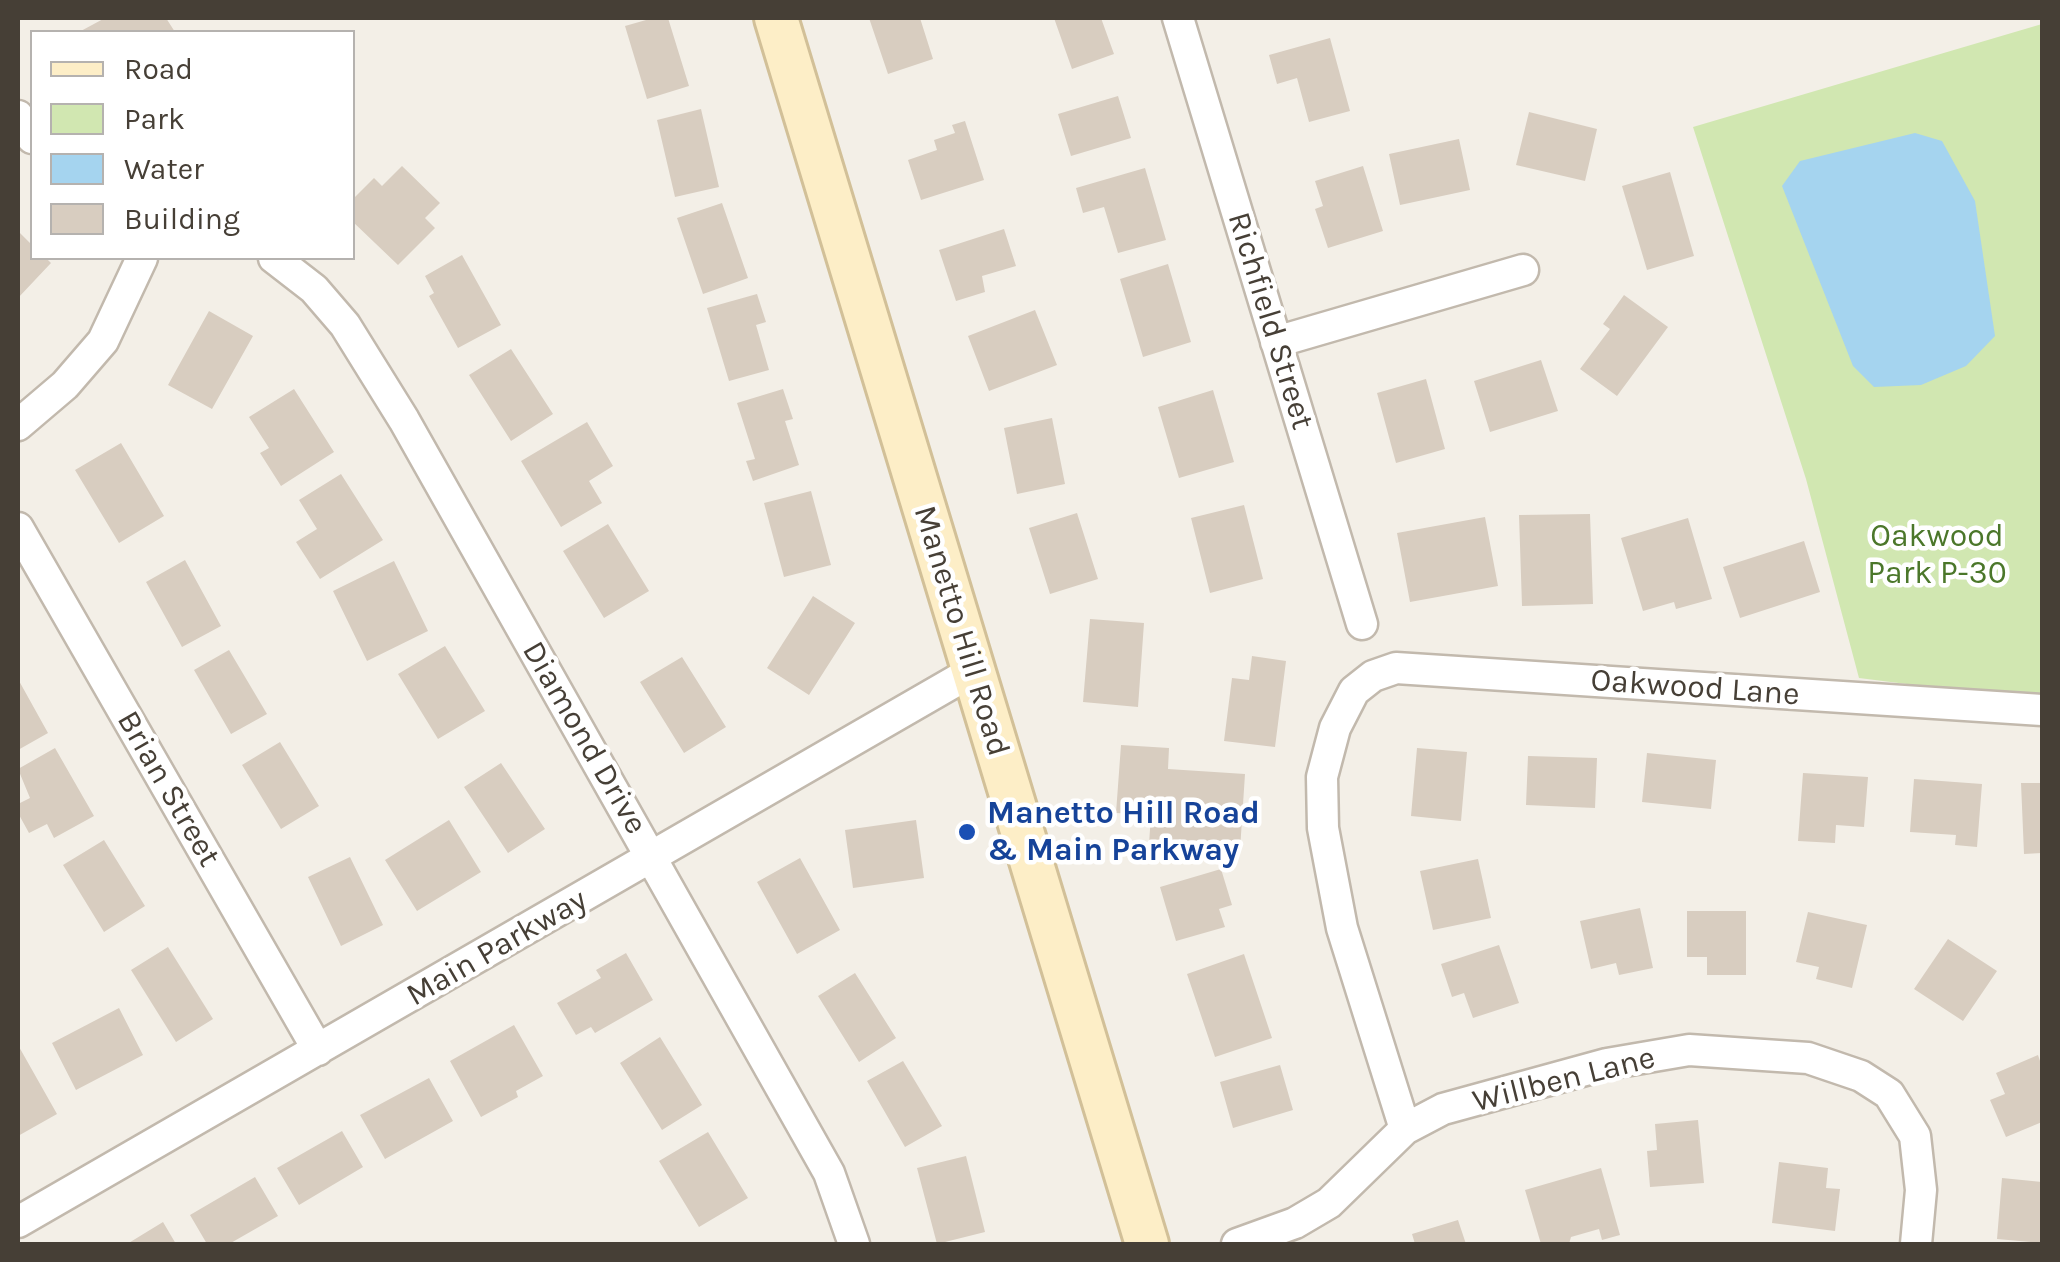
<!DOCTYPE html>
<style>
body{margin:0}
#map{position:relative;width:2060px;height:1262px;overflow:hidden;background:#f3efe7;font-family:Karla,sans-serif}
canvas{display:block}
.frame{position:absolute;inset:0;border:20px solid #463f36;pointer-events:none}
.legend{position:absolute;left:30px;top:30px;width:325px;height:230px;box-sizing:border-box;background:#fff;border:2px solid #b5b2af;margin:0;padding:12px 18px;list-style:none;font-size:30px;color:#463f36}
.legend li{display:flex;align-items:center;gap:20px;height:50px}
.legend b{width:50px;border:2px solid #b5b2af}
</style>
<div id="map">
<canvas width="2060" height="1262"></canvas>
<div class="frame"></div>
<ul class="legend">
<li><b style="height:12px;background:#fdeec7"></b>Road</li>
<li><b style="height:28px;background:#d1e7b1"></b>Park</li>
<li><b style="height:28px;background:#a5d4ef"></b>Water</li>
<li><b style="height:28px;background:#d8cdc0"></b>Building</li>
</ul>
</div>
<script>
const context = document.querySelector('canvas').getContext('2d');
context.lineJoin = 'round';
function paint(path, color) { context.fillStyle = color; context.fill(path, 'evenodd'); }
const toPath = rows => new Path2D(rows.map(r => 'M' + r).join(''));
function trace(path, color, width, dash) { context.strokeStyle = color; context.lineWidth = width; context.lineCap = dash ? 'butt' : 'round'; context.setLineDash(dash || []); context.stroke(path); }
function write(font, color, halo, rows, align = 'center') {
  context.font = font + ' Karla,sans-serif'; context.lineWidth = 9; context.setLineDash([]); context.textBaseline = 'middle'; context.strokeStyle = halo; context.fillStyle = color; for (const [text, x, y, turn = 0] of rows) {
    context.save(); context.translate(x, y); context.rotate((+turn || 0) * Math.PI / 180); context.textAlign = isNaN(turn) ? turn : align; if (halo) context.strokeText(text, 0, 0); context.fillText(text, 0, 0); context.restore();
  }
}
const green = toPath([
 [2042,24,2042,701,1859,678,1806,479,1693,127]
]);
const water = toPath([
 [1915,133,1942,141,1975,201,1995,336,1966,366,1921,385,1874,387,1853,366,1782,186,1800,161]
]);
const building = toPath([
 [105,18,166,18,175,32,79,32],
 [653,18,668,18,689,86,647,99,625,26],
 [869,18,920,18,933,59,888,74],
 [1054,18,1101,18,1114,54,1072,69],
 [1330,38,1350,111,1309,122,1297,78,1277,84,1269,55],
 [1118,96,1131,138,1071,156,1058,114],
 [701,109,719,187,675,197,657,120],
 [1529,112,1597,129,1585,181,1516,165],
 [965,121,984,180,921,200,908,160,937,150,934,140,955,133,952,125],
 [1459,139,1470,190,1400,205,1389,154],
 [402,166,440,203,425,218,435,228,398,265,352,221,352,200,374,178,382,186],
 [1363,166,1383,231,1328,248,1315,209,1323,206,1315,181],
 [1145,168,1166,240,1118,253,1104,207,1083,213,1076,188],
 [1670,172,1694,256,1647,270,1622,186],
 [722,203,748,278,703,294,677,218],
 [1004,229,1016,266,982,276,985,292,956,301,939,250],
 [18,231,32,245,32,258,46,258,51,263,18,298],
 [462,255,501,325,458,348,429,296,434,293,425,276],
 [1168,264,1191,342,1143,357,1120,279],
 [757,294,766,322,756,325,769,370,729,381,707,308],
 [1624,295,1668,327,1617,396,1580,369,1610,329,1603,324],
 [1035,310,1057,365,989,391,968,336],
 [209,311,253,336,212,409,168,385],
 [511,349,553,414,511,441,469,375],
 [1541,360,1558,411,1490,432,1474,381],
 [1426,379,1445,449,1396,463,1377,393],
 [294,389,334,452,281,486,260,453,269,448,249,417],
 [783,389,793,419,785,421,799,465,753,481,746,461,755,459,737,403],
 [1213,390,1234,462,1179,478,1158,407],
 [1052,418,1065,484,1017,494,1004,428],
 [587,422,613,466,589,481,602,503,561,527,521,461],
 [121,443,164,516,119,543,75,470],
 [341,474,383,540,320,579,296,542,317,529,299,500],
 [811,491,831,565,784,577,764,503],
 [1244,505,1263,579,1210,593,1191,518],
 [1077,513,1098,579,1050,594,1029,528],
 [1590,514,1593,604,1522,606,1519,515],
 [1485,517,1498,586,1410,602,1397,533],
 [1688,518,1712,599,1676,609,1674,602,1643,611,1621,538],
 [608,524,649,591,604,618,563,551],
 [1804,541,1820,592,1740,618,1723,567],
 [185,560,221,626,182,647,146,582],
 [394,561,428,631,367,661,333,591],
 [813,596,855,623,809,695,767,668],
 [1090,619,1144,623,1138,707,1083,702],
 [445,646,485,711,438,739,398,674],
 [229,650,267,714,231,734,194,670],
 [1252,656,1286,661,1275,747,1224,741,1232,678,1249,680],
 [682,657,726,727,684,753,640,682],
 [18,679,48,733,18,750],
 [280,742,319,806,281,829,242,765],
 [1121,745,1169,748,1168,769,1245,774,1240,850,1149,844,1151,815,1116,813],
 [55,748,94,816,54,838,47,824,29,833,18,813,18,804,30,798,18,769],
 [1417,748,1467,752,1461,821,1411,816],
 [1647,753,1716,760,1711,809,1642,802],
 [1528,756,1597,758,1595,808,1526,805],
 [501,763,545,829,508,853,464,787],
 [1803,773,1868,777,1864,827,1836,825,1835,843,1798,841],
 [1914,779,1982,784,1977,847,1955,845,1956,835,1910,832],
 [2021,783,2042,783,2042,853,2024,854],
 [449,820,481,872,417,911,385,860],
 [916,820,924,878,853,888,845,830],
 [104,840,145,906,104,932,63,865],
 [350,857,383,925,341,946,308,877],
 [800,858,840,930,797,954,757,882],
 [1478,859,1491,918,1433,930,1420,871],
 [1221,869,1232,905,1219,909,1225,927,1176,941,1160,887],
 [1640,908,1653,968,1619,975,1616,963,1591,969,1580,921],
 [1687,911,1746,911,1746,975,1707,975,1707,957,1687,957],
 [1808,912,1867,925,1852,988,1816,979,1819,967,1796,962],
 [1948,939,1997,971,1963,1021,1914,989],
 [1499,945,1519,1003,1473,1018,1464,993,1452,997,1441,964],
 [168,947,213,1019,176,1042,131,970],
 [626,953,653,1000,595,1033,591,1027,576,1035,557,1003,601,978,596,970],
 [1244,954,1272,1038,1215,1057,1187,974],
 [855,973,896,1038,859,1062,818,996],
 [119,1008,143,1055,76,1090,52,1043],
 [514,1025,543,1076,516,1091,518,1097,481,1117,450,1061],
 [660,1037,702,1105,662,1130,620,1063],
 [18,1045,57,1114,18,1136],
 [2038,1055,2042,1067,2042,1122,2006,1137,1990,1100,2005,1094,1996,1073],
 [903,1061,942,1126,905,1147,867,1081],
 [1280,1065,1293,1110,1233,1128,1220,1082],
 [429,1078,453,1121,385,1159,360,1115],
 [1698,1120,1704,1183,1650,1187,1647,1151,1657,1150,1655,1124],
 [342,1131,363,1167,299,1205,277,1168],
 [708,1132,748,1198,699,1227,659,1161],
 [966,1156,985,1232,937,1244,917,1168],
 [1779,1162,1828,1168,1826,1188,1840,1189,1835,1231,1772,1223],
 [1601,1168,1620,1235,1602,1240,1599,1229,1571,1237,1569,1244,1541,1244,1525,1190],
 [255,1177,278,1216,229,1244,207,1244,190,1215],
 [2002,1178,2042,1182,2042,1243,1997,1239],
 [1458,1220,1466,1244,1415,1244,1412,1234],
 [163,1222,176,1244,127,1244]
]);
const minor = toPath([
 [1178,18,1362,624],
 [18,116,32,138],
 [274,258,314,289,345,325,404,420,829,1173,854,1244],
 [1276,342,1523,270],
 [18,425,65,385,103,341,142,258],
 [18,528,318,1050],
 [1405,1129,1342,928,1323,828,1322,777,1335,728,1354,691,1373,676,1396,668,2042,710],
 [18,1222,973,671],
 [1237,1244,1295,1223,1329,1203,1405,1129,1443,1109,1607,1064,1689,1050,1808,1058,1861,1076,1889,1094,1915,1136,1921,1190,1916,1244]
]);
const secondary = toPath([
 [776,18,1147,1244]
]);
const markers = [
 [967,832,10,"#1a4fb4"]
];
const streetNames = [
 ["Richfield Street",1270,321,73],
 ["Manetto Hill Road",961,631,73],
 ["Oakwood Lane",1695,688,4],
 ["Diamond Drive",584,738,60],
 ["Brian Street",168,789,60],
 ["Main Parkway",497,948,-30],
 ["Willben Lane",1564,1080,-14]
];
const parkNames = [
 ["Oakwood",1937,537],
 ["Park P-30",1937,574]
];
const transitNames = [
 ["Manetto Hill Road",987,814],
 ["& Main Parkway",987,851]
];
paint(green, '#d1e7b1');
paint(water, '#a5d4ef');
paint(building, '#d8cdc0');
trace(minor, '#c2b9ad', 35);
trace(secondary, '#d2c098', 48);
trace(minor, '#fff', 30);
trace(secondary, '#fdeec7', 42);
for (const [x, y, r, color] of markers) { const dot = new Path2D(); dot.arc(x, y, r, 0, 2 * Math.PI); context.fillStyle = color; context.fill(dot); trace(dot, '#fff', 4); }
write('32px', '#463f36', '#fff', streetNames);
write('32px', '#4b772a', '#fff', parkNames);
write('bold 32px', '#164399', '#fff', transitNames, 'left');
</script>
